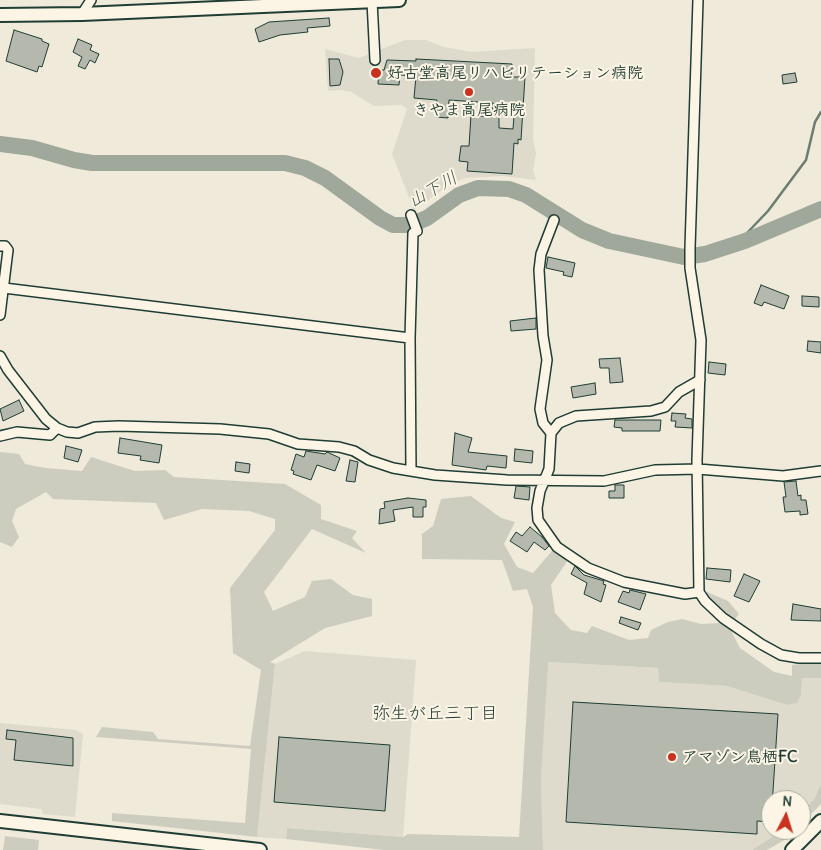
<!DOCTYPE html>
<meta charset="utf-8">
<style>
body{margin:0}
#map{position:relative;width:821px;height:850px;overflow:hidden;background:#efeada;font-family:Delius,sans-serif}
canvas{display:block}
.north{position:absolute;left:761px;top:790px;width:50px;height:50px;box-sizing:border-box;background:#fcf5e5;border:1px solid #a4ab9e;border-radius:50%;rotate:5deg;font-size:14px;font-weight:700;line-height:20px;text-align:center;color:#1f3d34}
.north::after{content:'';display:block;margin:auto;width:18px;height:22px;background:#c8321e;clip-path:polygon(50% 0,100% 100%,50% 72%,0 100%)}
</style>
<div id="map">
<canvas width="821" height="850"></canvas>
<div class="north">N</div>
</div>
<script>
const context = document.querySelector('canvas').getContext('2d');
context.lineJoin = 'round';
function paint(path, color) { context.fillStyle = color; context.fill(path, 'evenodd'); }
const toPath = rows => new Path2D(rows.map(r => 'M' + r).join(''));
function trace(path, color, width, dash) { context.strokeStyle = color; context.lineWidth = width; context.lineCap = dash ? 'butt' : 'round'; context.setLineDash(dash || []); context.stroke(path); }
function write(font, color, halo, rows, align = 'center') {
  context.font = font + ' Delius,"Klee One",sans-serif'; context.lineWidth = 4; context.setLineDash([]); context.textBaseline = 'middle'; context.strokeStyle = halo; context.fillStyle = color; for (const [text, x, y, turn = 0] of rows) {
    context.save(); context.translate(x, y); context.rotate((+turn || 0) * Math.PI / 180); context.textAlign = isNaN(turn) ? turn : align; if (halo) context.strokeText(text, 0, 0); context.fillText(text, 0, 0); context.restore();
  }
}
const built = toPath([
 [405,40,426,40,444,47,472,52,535,48,533,140,536,153,533,170,536,180,503,176,465,178,449,185,414,210,392,154,407,109,402,105,374,106,351,92,342,90,328,91,325,49,359,58],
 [305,651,416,660,403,837,287,828,286,839,257,837,275,664],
 [547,662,658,668,659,682,727,686,787,705,797,703,801,695,802,678,821,678,821,784,814,799,801,813,801,800,771,800,771,830,783,830,752,850,543,850,541,779],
 [0,723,76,730,83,734,75,817,43,814,41,809,0,804]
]);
const green = toPath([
 [0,452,19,454,25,464,45,468,82,471,91,457,135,471,165,470,174,477,285,484,321,505,321,519,357,531,352,538,366,553,312,529,264,592,273,611,305,597,312,581,331,579,353,595,372,599,372,616,325,628,270,662,275,664,257,837,112,821,112,813,245,823,251,749,96,737,102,727,153,732,158,739,250,746,261,670,233,653,230,588,275,530,275,519,249,511,202,509,164,520,156,503,53,499,46,492,16,509,12,521,19,537,12,547,0,542],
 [471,496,501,518,515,522,504,544,517,567,533,573,552,551,568,560,551,585,555,613,571,630,587,633,592,626,629,640,648,638,651,630,668,622,682,619,701,624,720,623,723,615,706,599,707,592,728,601,739,614,729,627,740,648,774,672,792,676,792,665,821,662,821,678,802,678,801,695,797,703,787,705,727,686,659,682,658,668,548,662,541,779,543,850,384,850,286,839,287,828,403,837,408,834,519,837,533,607,527,589,513,591,502,560,422,559,422,534,433,526,441,499],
 [821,784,821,804,801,824,801,813,814,799],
 [783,830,795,830,786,839,767,850,752,850],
 [5,836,39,840,38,850,3,850]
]);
const stream = toPath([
 [745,241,746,234,768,211,806,160,815,122,821,112]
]);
const river = toPath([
 [0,144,32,148,74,160,92,163,285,163,305,168,325,178,380,218,393,225,410,225,427,218,459,195,478,188,509,189,526,195,582,230,609,241,684,257,705,254,745,241,821,209]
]);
const building = toPath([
 [329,18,330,26,307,28,308,32,280,35,259,42,255,29,269,22,329,18],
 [14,30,42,39,42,41,49,44,42,67,39,66,37,72,6,61,14,30],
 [78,39,92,45,90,50,99,54,95,63,90,60,85,69,78,66,82,57,73,52,78,39],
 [329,59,339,59,343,72,340,85,330,86,329,59],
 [416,59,512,64,511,77,525,77,521,140,518,139,518,144,514,143,512,174,467,171,468,162,459,161,461,146,469,146,471,115,492,117,493,103,449,100,448,118,436,117,437,100,414,98,416,76,400,75,399,85,378,84,379,70,384,70,387,60,416,61,416,59],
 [499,115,514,116,513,129,499,128,499,115],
 [795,73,797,82,783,84,782,75,795,73],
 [548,257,575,263,572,277,563,275,564,272,546,268,548,257],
 [761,285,789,296,784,309,764,302,762,306,754,303,761,285],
 [802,296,819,297,819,307,802,306,802,296],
 [536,318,536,329,511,331,510,321,536,318],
 [808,341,821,342,821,353,807,351,808,341],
 [620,358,623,382,610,383,609,368,600,368,599,359,620,358],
 [709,362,726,364,725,375,708,373,709,362],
 [595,383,596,394,573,398,571,387,595,383],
 [19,400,24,411,3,421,0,409,19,400],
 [672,413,686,414,685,418,692,419,692,428,675,427,676,421,671,421,672,413],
 [615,420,661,420,660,431,622,431,622,428,614,427,615,420],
 [455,433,472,438,468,452,507,456,506,468,487,466,486,470,452,465,455,433],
 [120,438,162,445,159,463,140,460,141,456,118,453,120,438],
 [66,446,82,450,78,462,64,458,66,446],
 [515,449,533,451,532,463,514,461,515,449],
 [306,451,325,454,327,452,340,458,335,471,317,465,311,480,293,474,294,471,291,470,296,454,304,457,306,451],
 [350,460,358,462,355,482,346,481,350,460],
 [236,462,250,464,249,473,235,471,236,462],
 [796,481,798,496,801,495,801,500,806,500,808,514,800,515,800,511,785,512,783,497,786,497,784,482,796,481],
 [615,485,624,485,624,498,609,498,609,491,615,491,615,485],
 [516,486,530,487,529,500,514,498,516,486],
 [408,498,426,500,426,507,423,507,423,517,413,517,413,507,393,510,395,521,379,524,380,509,385,508,384,502,408,498],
 [530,527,542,537,549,546,545,550,534,542,527,552,510,541,516,532,522,536,530,527],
 [575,566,584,575,604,581,603,584,606,585,601,602,584,594,587,583,571,574,575,566],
 [707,568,731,570,730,582,706,579,707,568],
 [744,574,760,581,749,602,734,596,744,574],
 [630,590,646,594,640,610,618,602,623,591,629,593,630,590],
 [793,604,821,609,821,621,791,620,793,604],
 [621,617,641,623,638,630,619,623,621,617],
 [573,702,778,714,771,822,757,821,757,834,566,822,573,702],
 [7,730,73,738,73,766,14,760,16,740,6,739,7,730],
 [279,737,390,745,385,811,274,802,279,737]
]);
const street = toPath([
 [698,0,690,248,690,268,701,340,697,460,699,592,705,601,723,618,761,644,781,655,799,658,821,658],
 [372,1,375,60],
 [82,14,91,0],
 [0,246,5,246,8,250,0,315],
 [4,288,410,338],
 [0,356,8,370,46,419,57,428,67,432,78,433,95,427,119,426,220,429,269,434,298,444,339,447,354,451,369,460,393,468,435,475,507,480,604,481,655,470,698,469,783,476,821,471],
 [551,433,543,423,540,409,547,360,543,336,539,270,541,254,554,220],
 [0,436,17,432,50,435,57,428],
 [411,471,410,338,413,233,417,231,411,215],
 [699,592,685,594,624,582,588,568,557,547,538,520,537,508,540,491,549,469,551,433,559,423,576,416,651,411,665,407,679,392,700,380]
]);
const secondary = toPath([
 [0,15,82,14,399,0],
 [0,821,260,850],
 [792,850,821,821]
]);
const markers = [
 [376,73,6,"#c8321e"],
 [469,92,5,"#c8321e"],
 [672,757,5,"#c8321e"]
];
const poiNames = [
 ["好古堂高尾リハビリテーション病院",387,73],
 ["きやま高尾病院",469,110,"center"],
 ["アマゾン鳥栖FC",682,757]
];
const waterNames = [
 ["山下川",433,190,-30]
];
const neighbourhoodNames = [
 ["弥生が丘三丁目",435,714]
];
paint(built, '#dedbcc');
paint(green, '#cccdbf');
trace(stream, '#6c7d71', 2.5);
trace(river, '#9fa89a', 16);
paint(building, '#b5b9ad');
trace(building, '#1f3d34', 1);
trace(street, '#1f3d34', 12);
trace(secondary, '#1f3d34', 16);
trace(street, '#fcf5e5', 9);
trace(secondary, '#fcf5e5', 12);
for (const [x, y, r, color] of markers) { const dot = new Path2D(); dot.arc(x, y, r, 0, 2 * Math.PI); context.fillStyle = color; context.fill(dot); trace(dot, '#fcf5e5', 2); }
write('bold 16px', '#1f3d34', '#fcf5e5', poiNames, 'left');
write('italic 18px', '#455d53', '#fcf5e5', waterNames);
write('18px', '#1f3d34', '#fcf5e5', neighbourhoodNames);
</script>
